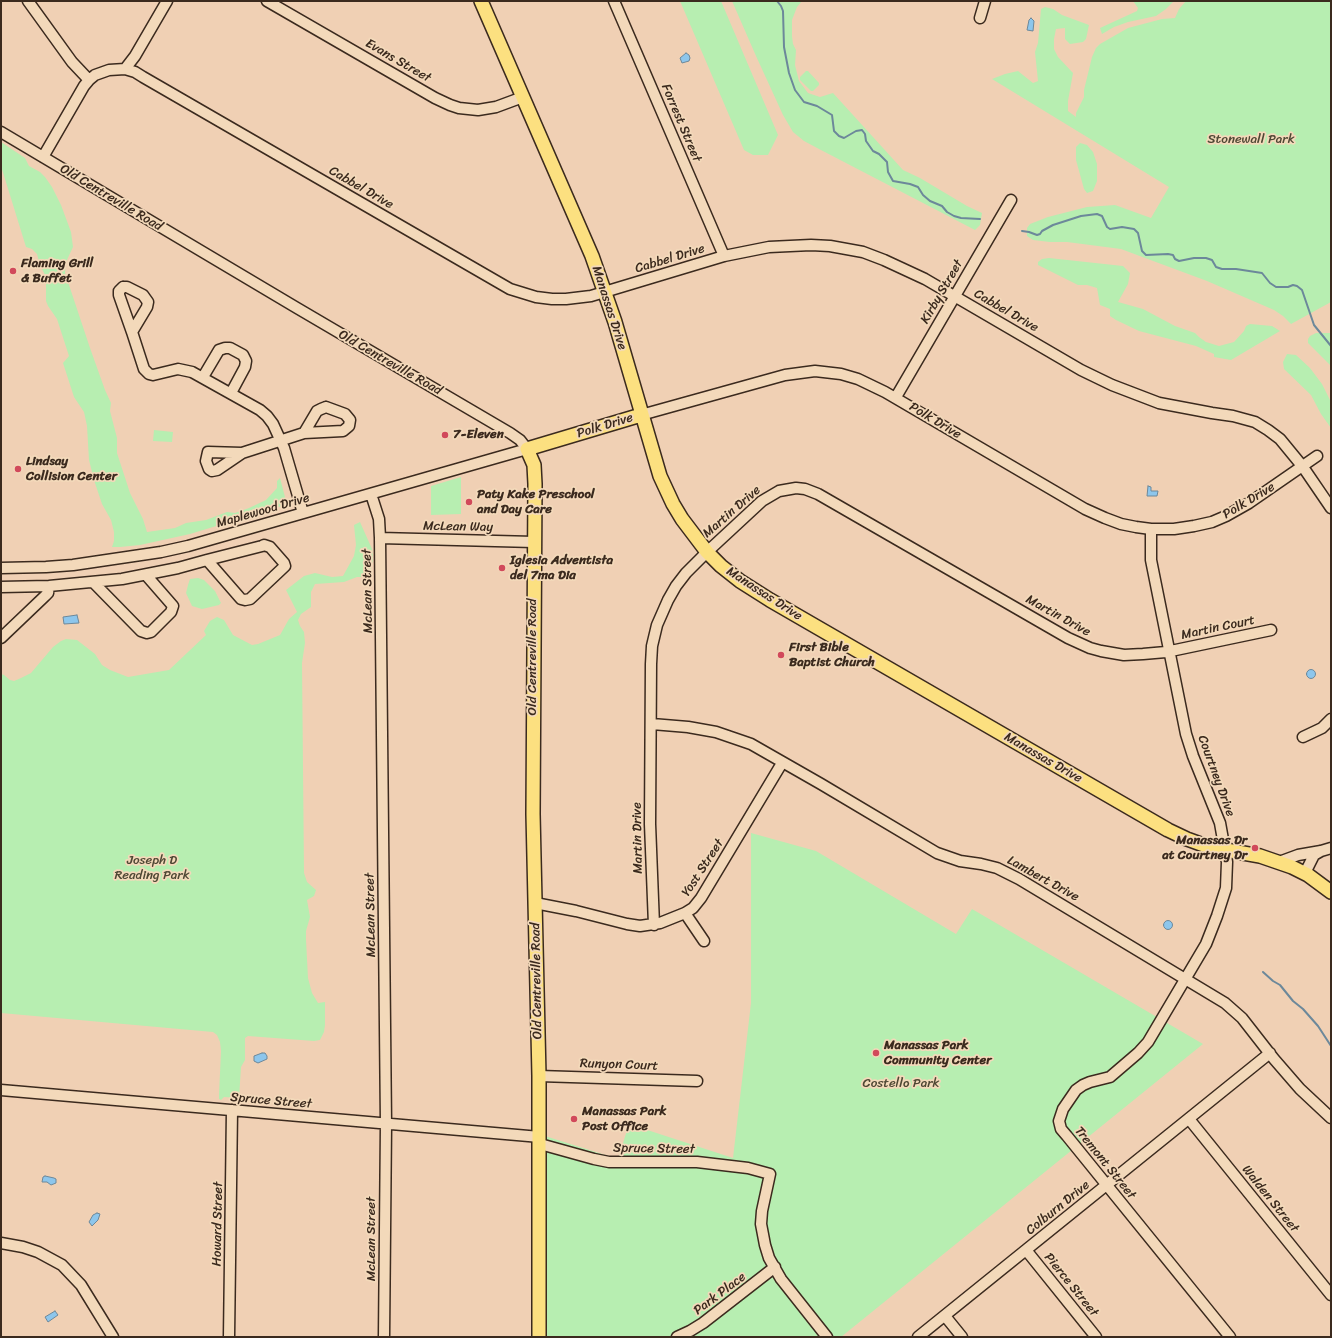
<!DOCTYPE html>
<style>
body{margin:0}
#map{position:relative;width:1332px;height:1338px;overflow:hidden;background:#f0d0b4;font-family:Sriracha,sans-serif}
canvas{display:block}
.frame{position:absolute;inset:0;border:2px solid #3b2a1e;pointer-events:none}
</style>
<div id="map">
<canvas width="1332" height="1338"></canvas>
<div class="frame"></div>
</div>
<script>
const context = document.querySelector('canvas').getContext('2d');
context.lineJoin = 'round';
function paint(path, color) { context.fillStyle = color; context.fill(path, 'evenodd'); }
const toPath = rows => new Path2D(rows.map(r => 'M' + r).join(''));
function trace(path, color, width, dash) { context.strokeStyle = color; context.lineWidth = width; context.lineCap = dash ? 'butt' : 'round'; context.setLineDash(dash || []); context.stroke(path); }
function write(font, color, halo, rows, align = 'center') {
  context.font = font + ' Sriracha,sans-serif'; context.lineWidth = 3.5; context.setLineDash([]); context.textBaseline = 'middle'; context.strokeStyle = halo; context.fillStyle = color; for (const [text, x, y, turn = 0] of rows) {
    context.save(); context.translate(x, y); context.rotate((+turn || 0) * Math.PI / 180); context.textAlign = isNaN(turn) ? turn : align; if (halo) context.strokeText(text, 0, 0); context.fillText(text, 0, 0); context.restore();
  }
}
const green = toPath([
 [680,1,721,1,778,135,768,155,753,155,744,150],
 [732,1,802,1,797,7,792,20,792,36,793,44,796,50,795,65,799,81,808,93,820,97,833,93,903,170,920,178,967,206,982,213,980,225,975,230,819,149,804,141,793,132,783,115,756,56],
 [1133,1,1174,1,1166,9,1156,16,1128,22,1114,27,1102,34,1100,28,1137,11,1138,8],
 [1186,1,1331,1,1331,302,1291,324,1283,316,1274,310,1207,281,1137,255,1121,249,1067,242,1050,242,1033,240,1027,236,1027,228,1030,224,1048,217,1087,207,1115,205,1151,218,1169,187,992,79,1005,74,1018,71,1033,83,1038,81,1035,52,1038,43,1041,9,1045,7,1053,9,1062,15,1089,25,1086,39,1083,42,1070,44,1065,39,1065,28,1056,29,1054,39,1054,49,1058,57,1073,73,1068,101,1068,111,1076,117,1076,113,1084,97,1084,90,1092,57,1096,48,1100,44,1128,28,1162,19,1175,18,1179,9],
 [806,71,808,71,819,83,819,85,813,91,811,91,800,80,800,77],
 [1,142,25,158,29,166,40,172,45,177,52,187,61,205,71,232,73,247,66,262,65,273,90,348,105,390,111,403,110,411,117,438,117,453,130,493,143,519,147,532,175,528,186,523,206,520,227,512,235,513,249,508,266,500,277,488,277,481,280,478,286,501,282,506,190,534,140,545,120,547,112,547,114,541,114,532,111,520,102,504,94,480,89,460,87,426,84,412,74,397,63,363,69,356,57,319,48,306,46,301,46,277,40,265,37,254,32,249,26,247,1,166],
 [1080,143,1087,145,1093,152,1097,164,1097,181,1093,191,1087,193,1084,189,1076,160,1076,147],
 [1049,258,1123,266,1130,273,1128,284,1118,302,1143,309,1175,326,1195,333,1199,337,1206,342,1219,346,1234,342,1244,331,1246,326,1250,324,1272,326,1280,331,1231,360,1214,357,1214,354,1196,346,1139,331,1116,320,1110,316,1110,309,1100,305,1097,288,1087,285,1078,285,1038,265,1038,262,1042,259],
 [1316,333,1331,333,1331,366,1308,343,1308,339,1310,336],
 [1287,354,1296,355,1310,368,1322,384,1331,402,1331,428,1321,414,1311,395,1284,369,1283,362],
 [154,430,173,432,172,442,153,441],
 [461,477,461,514,431,515,431,486],
 [360,522,372,549,373,559,369,577,357,577,344,582,315,584,311,592,311,607,301,614,298,620,300,626,304,632,305,643,302,663,304,873,307,882,316,890,314,896,307,900,310,917,306,931,306,940,308,978,312,993,318,1003,325,1002,325,1025,324,1032,320,1040,314,1041,248,1036,245,1038,245,1060,241,1067,239,1098,224,1097,221,1100,219,1099,219,1095,221,1051,220,1042,217,1035,213,1032,1,1013,1,674,4,675,10,680,14,681,21,678,31,673,53,647,61,641,66,639,77,640,95,654,102,665,110,670,128,677,169,670,206,635,204,631,210,621,217,617,224,620,233,635,252,645,258,644,280,635,289,619,297,612,286,590,304,576,315,573,332,577,343,576,354,556,356,545,354,525],
 [198,578,204,580,215,591,221,603,219,605,202,609,192,606,186,593,188,585,190,579],
 [751,833,816,851,956,934,972,909,1203,1044,841,1337,543,1337,545,1136,618,1159,629,1124,733,1158,751,1003]
]);
const water = toPath([
 [1031,18,1034,21,1033,31,1027,30,1029,20,1031,18],
 [686,53,689,55,690,58,689,61,682,63,680,58,686,53],
 [1148,486,1151,487,1151,491,1158,491,1157,496,1147,496,1148,486],
 [77,615,79,623,64,624,63,617,77,615],
 '1306.5 674a4.5 4.5 0 1 1 9 0a4.5 4.5 0 1 1-9 0Z',
 '1163.5 925a4.5 4.5 0 1 1 9 0a4.5 4.5 0 1 1-9 0Z',
 [262,1053,265,1053,267,1056,267,1059,258,1063,254,1061,254,1056,262,1053],
 [45,1176,54,1178,56,1179,56,1183,51,1185,47,1182,42,1182,43,1177,45,1176],
 [97,1213,100,1214,98,1220,92,1226,89,1222,93,1215,97,1213],
 [55,1311,58,1315,48,1322,45,1317,55,1311]
]);
const stream = toPath([
 [777,1,781,6,783,11,784,47,789,73,795,90,804,102,817,106,832,115,834,131,839,136,844,138,856,131,862,130,865,134,866,141,873,151,879,154,887,162,888,172,893,181,910,184,918,187,923,195,930,201,942,206,947,212,954,216,961,218,980,219],
 [1022,231,1029,232,1037,235,1040,234,1042,231,1053,225,1081,216,1097,214,1102,216,1107,227,1110,229,1122,227,1134,229,1138,233,1142,251,1146,255,1168,254,1173,255,1175,259,1179,261,1194,258,1206,258,1212,260,1216,267,1222,269,1236,269,1262,273,1270,283,1276,287,1288,287,1293,285,1297,286,1302,290,1314,325,1331,346],
 [1263,972,1273,981,1280,985,1293,1001,1303,1009,1318,1026,1331,1046]
]);
const minor = toPath([
 [28,1,72,62,89,80],
 [267,1,435,98,450,105,459,108,478,110,496,107,523,97],
 [614,1,724,256],
 [980,18,985,1],
 [125,69,135,56,167,1],
 [1,132,297,308,510,433,520,440,527,449,188,546,161,552,73,565,46,567,1,568],
 [43,157,84,86,89,80,95,75,109,70,125,69,135,72,143,77,510,289,536,297,552,299,566,299,591,296,724,256,769,247,811,245,830,246,863,252,884,260,925,279,1081,370,1112,385,1159,403,1212,413,1233,416,1255,422,1268,430,1280,439,1303,467,1331,508],
 [123,287,127,287,143,295,148,302,147,307,132,332,119,295,119,291,123,287],
 [132,332,144,369,149,374,153,375,178,369,192,372,260,410,267,416,273,424,284,448,303,513],
 [203,377,219,350,225,348,230,348,243,355,246,361,245,367,231,393],
 [896,397,1011,200],
 [326,407,345,414,350,420,349,426,343,431,304,433,317,411,321,409,326,407],
 [641,415,785,375,815,371,841,374,858,379,885,392,1085,509,1105,518,1121,524,1136,527,1151,529,1174,529,1194,526,1212,522,1226,516,1249,503,1317,456],
 [242,453,208,452,206,461,209,469,212,471,217,470,242,453,304,433],
 [371,494,379,519,380,538,386,1124,384,1337],
 [1151,529,1151,560,1186,734,1193,756,1220,823,1227,862,1226,888,1217,916,1206,944,1148,1042,1138,1053,1110,1077,1090,1082,1083,1085,1076,1090,1063,1109,1059,1121,1061,1129,1067,1136,1230,1337],
 [380,538,534,542],
 [93,582,141,631,147,633,151,632,171,612,173,606,146,575],
 [1,587,49,586,122,579,178,568,207,560,262,546,264,545,270,547,284,563,285,566,250,599,245,600,241,599,207,560],
 [1,638,45,596,48,593,49,586],
 [652,724,688,727,716,732,751,744,821,784,937,853,960,861,981,864,997,868,1019,879,1225,1003,1242,1018,1274,1059,1300,1089,1331,1118],
 [1303,737,1322,728,1331,719],
 [1279,862,1298,855,1321,851,1331,848],
 [1305,873,1314,855,1321,851],
 [535,903,576,911,627,924,640,926,660,923,685,913,693,908,701,898,782,763],
 [685,913,704,941],
 [654,925,650,824,651,664,652,646,657,625,668,600,676,586,686,573,707,552,762,501,779,491,796,488,805,489,818,494,1068,638,1090,648,1101,651,1124,655,1143,654,1166,652,1271,630],
 [539,1076,697,1081],
 [1,1090,540,1137],
 [1189,1119,1331,1295],
 [540,1144,594,1159,609,1162,697,1162,748,1168,770,1174,762,1211,761,1224,765,1245,769,1258,781,1279,827,1337],
 [1,1243,23,1247,38,1252,62,1265,81,1285,113,1337],
 [1026,1250,1096,1337],
 [945,1316,962,1337],
 [229,1337,232,1110],
 [677,1337,690,1331,703,1323,775,1267],
 [918,1337,1270,1053]
]);
const major = toPath([
 [481,1,592,256,615,322,660,476,673,504,682,519,707,552,721,566,740,581,770,600,1168,830,1187,839,1209,847,1260,856,1292,867,1308,875,1331,892],
 [539,1337,539,1076,533,814,535,484,534,465,527,449,641,415]
]);
const markers = [
 [13,271,4,"#d1495b"],
 [445,435,4,"#d1495b"],
 [18,469,4,"#d1495b"],
 [469,502,4,"#d1495b"],
 [502,568,4,"#d1495b"],
 [781,655,4,"#d1495b"],
 [1255,848,4,"#d1495b"],
 [876,1053,4,"#d1495b"],
 [574,1119,4,"#d1495b"]
];
const streetNames = [
 ["Evans Street",398,61,30],
 ["Forrest Street",681,123,67],
 ["Cabbel Drive",361,188,30],
 ["Old Centreville Road",111,198,31],
 ["Cabbel Drive",670,259,-17],
 ["Kirby Street",942,292,-60],
 ["Manassas Drive",609,308,72],
 ["Cabbel Drive",1006,311,30],
 ["Old Centreville Road",390,363,30],
 ["Polk Drive",935,421,31],
 ["Polk Drive",605,426,-17],
 ["Polk Drive",1249,501,-31],
 ["Maplewood Drive",263,511,-16],
 ["Martin Drive",732,512,-41],
 ["McLean Way",458,527,1],
 ["McLean Street",368,591,-91],
 ["Manassas Drive",764,594,33],
 ["Martin Drive",1058,616,29],
 ["Martin Court",1218,628,-12],
 ["Old Centreville Road",533,657,-90],
 ["Manassas Drive",1043,758,30],
 ["Courtney Drive",1216,776,70],
 ["Martin Drive",638,838,-91],
 ["Yost Street",703,868,-57],
 ["Lambert Drive",1043,879,29],
 ["McLean Street",371,915,-91],
 ["Old Centreville Road",537,981,-91],
 ["Runyon Court",619,1065,2],
 ["Spruce Street",271,1101,5],
 ["Spruce Street",654,1149,1],
 ["Tremont Street",1105,1163,51],
 ["Walden Street",1270,1199,51],
 ["Colburn Drive",1058,1208,-39],
 ["Howard Street",218,1224,-89],
 ["McLean Street",372,1239,-90],
 ["Pierce Street",1071,1285,51],
 ["Park Place",720,1294,-37]
];
const parkNames = [
 ["Stonewall Park",1251,140],
 ["Joseph D",152,861],
 ["Reading Park",152,876],
 ["Costello Park",901,1084]
];
const poiNames = [
 ["Flaming Grill",21,264],
 ["& Buffet",21,279],
 ["7-Eleven",453,435],
 ["Lindsay",26,462],
 ["Collision Center",26,477],
 ["Paty Kake Preschool",477,495],
 ["and Day Care",477,510],
 ["Iglesia Adventista",510,561],
 ["del 7ma Dia",510,576],
 ["First Bible",789,648],
 ["Baptist Church",789,663],
 ["Manassas Dr",1247,841,"right"],
 ["at Courtney Dr",1247,856,"right"],
 ["Manassas Park",884,1046],
 ["Community Center",884,1061],
 ["Manassas Park",582,1112],
 ["Post Office",582,1127]
];
paint(green, '#b7eeb1');
paint(water, '#8dc6ec');
trace(water, '#6c889a', 1);
trace(stream, '#6c889a', 2);
trace(minor, '#3b2a1e', 13);
trace(major, '#3b2a1e', 16);
trace(minor, '#f3d9ba', 10);
trace(major, '#fce080', 13);
for (const [x, y, r, color] of markers) { const dot = new Path2D(); dot.arc(x, y, r, 0, 2 * Math.PI); context.fillStyle = color; context.fill(dot); trace(dot, '#f3d9ba', 1.5); }
write('13px', '#3b2a1e', '#f3d9ba', streetNames);
write('13px', '#4e4734', '#f3d9ba', parkNames);
write('bold 13px', '#3b2a1e', '#f3d9ba', poiNames, 'left');
</script>
